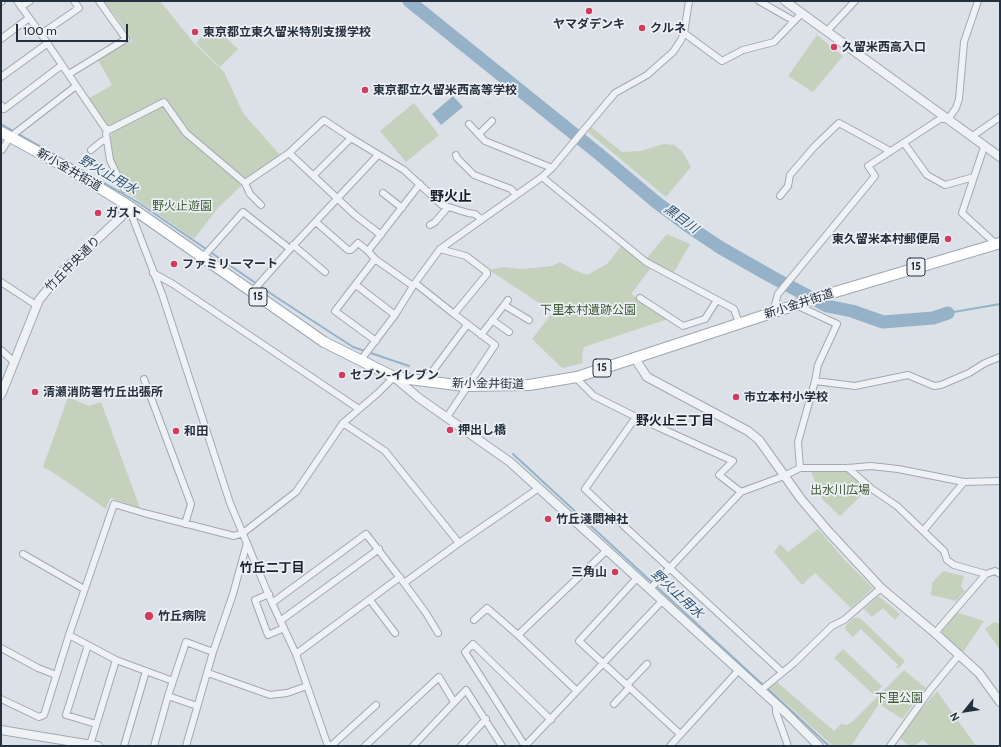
<!DOCTYPE html>
<meta charset="utf-8">
<style>
body{margin:0}
#map{position:relative;width:1001px;height:747px;overflow:hidden;background:#dce1e7;font-family:Cabin,sans-serif}
canvas{display:block}
.frame{position:absolute;inset:0;border:2px solid #25303e;pointer-events:none}
.north{position:absolute;left:945px;top:691px;width:40px;height:40px;-webkit-text-stroke:3px #ecf0f5;paint-order:stroke;rotate:240deg;font-size:11px;font-weight:700;line-height:16px;text-align:center;color:#25303e}
.north::after{content:'';display:block;margin:auto;width:14px;height:18px;background:#25303e;clip-path:polygon(50% 0,100% 100%,50% 72%,0 100%)}
.scale{position:absolute;left:16px;top:24px;width:112px;height:18px;box-sizing:border-box;border:2px solid #25303e;border-top:0;padding-left:5px;font-size:12px;line-height:14px;white-space:nowrap;color:#25303e;-webkit-text-stroke:3px #ecf0f5;paint-order:stroke}
</style>
<div id="map">
<canvas width="1001" height="747"></canvas>
<div class="frame"></div>
<div class="north">N</div>
<div class="scale">100 m</div>
</div>
<script>
const context = document.querySelector('canvas').getContext('2d');
context.lineJoin = 'round';
function paint(path, color) { context.fillStyle = color; context.fill(path, 'evenodd'); }
const toPath = rows => new Path2D(rows.map(r => 'M' + r).join(''));
function trace(path, color, width, dash) { context.strokeStyle = color; context.lineWidth = width; context.lineCap = dash ? 'butt' : 'round'; context.setLineDash(dash || []); context.stroke(path); }
function write(font, color, halo, rows, align = 'center') {
  context.font = font + ' Cabin,"Noto Sans JP",sans-serif'; context.lineWidth = 3.5; context.setLineDash([]); context.textBaseline = 'middle'; context.strokeStyle = halo; context.fillStyle = color; for (const [text, x, y, turn = 0] of rows) {
    context.save(); context.translate(x, y); context.rotate((+turn || 0) * Math.PI / 180); context.textAlign = isNaN(turn) ? turn : align; if (halo) context.strokeText(text, 0, 0); context.fillText(text, 0, 0); context.restore();
  }
}
const green = toPath([
 [104,1,160,1,194,43,224,72,243,113,280,155,247,179,244,178,191,137,217,163,242,185,218,208,194,239,125,191,112,160,110,137,112,133,135,117,107,127,88,99,112,85,98,60,125,43,127,44,132,41,120,22],
 [213,25,238,49,220,67,196,43],
 [817,35,843,56,813,92,788,76],
 [414,103,439,135,406,162,380,131],
 [591,127,622,152,640,151,664,144,674,145,682,151,691,167,666,197,588,132],
 [667,234,690,244,673,274,646,259],
 [622,245,650,269,631,294,668,319,584,347,582,354,583,363,562,368,532,339,553,312,489,270,504,267,521,269,543,267,552,266,560,262,574,270,587,275,607,264],
 [68,397,89,406,101,402,140,508,110,498,106,509,51,471,43,467],
 [810,469,848,472,868,489,840,516,822,499],
 [818,529,844,559,873,588,851,608,815,573,802,585,774,552,780,544,788,552],
 [943,571,964,576,961,587,965,591,956,601,931,595,932,583],
 [877,597,880,597,900,614,895,620,883,608,872,617,864,609],
 [955,612,984,621,963,652,943,635,942,630],
 [854,618,860,618,905,661,898,669,896,667,898,665,861,629,853,637,845,629,846,625],
 [994,622,1000,624,1000,650,985,629],
 [843,649,882,686,874,695,834,658],
 [904,670,926,688,902,719,879,704,851,746,833,746,769,688,777,682,834,731,841,724,847,725,853,721],
 [937,691,976,746,930,746,923,740,914,746,909,746,900,738,922,708]
]);
const water = toPath([
 [453,96,463,107,441,125,432,114]
]);
const stream = toPath([
 [1,124,139,203,276,297,353,347,409,366],
 [948,313,1000,304],
 [513,454,763,685],
 [767,688,829,746]
]);
const river = toPath([
 [409,1,599,154,656,202,688,226,721,248,772,277,827,306,852,311,883,322,933,318,948,313]
]);
const minor = toPath([
 [17,1,41,34,105,128,109,130,164,102,186,133,245,183],
 [759,1,794,21],
 [1,2,2,1],
 [21,7,30,1],
 [827,31,855,1],
 [684,33,722,61,743,50,774,42,802,13],
 [41,34,79,8,74,1],
 [1,39,29,18],
 [69,74,126,39,99,1],
 [1,77,48,43],
 [1,105,4,109,62,65],
 [469,124,485,141,552,168],
 [107,129,106,134,110,160,124,189],
 [479,134,492,121],
 [971,137,1000,117],
 [904,143,927,175,945,185,974,177],
 [984,147,962,213,996,244],
 [1,150,2,150,10,137,76,86],
 [91,150,102,141,107,140],
 [289,153,355,215,381,235],
 [456,155,457,158,474,175,511,189,516,195],
 [314,175,351,138],
 [542,177,646,262,734,309,739,323],
 [383,193,402,208],
 [780,196,788,186,790,175,814,147,839,123,890,151],
 [261,205,250,194,245,183,289,153,324,120,351,138,404,170,442,205,468,213,475,214,481,219],
 [129,208,162,294,230,503,272,603,296,654,328,746],
 [316,222,348,250,351,250,358,243,368,251],
 [430,225,435,222,448,207],
 [293,245,325,272],
 [440,249,466,256,487,272,487,274,454,314],
 [203,257,243,212,290,249],
 [375,259,335,311,376,341],
 [153,273,173,284,359,409],
 [1,282,36,305],
 [415,283,454,314,495,345,447,417],
 [356,285,395,315],
 [413,286,375,259,368,251,420,184],
 [252,292,290,249,378,155],
 [640,298,683,326,705,319,717,300],
 [504,305,529,320],
 [773,312,778,294,875,176,868,166,940,119,948,119,956,108,959,99,964,42,978,1],
 [492,320,509,332],
 [481,335,508,300],
 [1,350,14,362],
 [360,361,395,315,415,283,440,249,542,177,552,168,567,150,615,93,647,75,673,52,681,40,684,33,689,1],
 [575,377,594,396,636,417,733,461,719,475,741,492],
 [144,379,191,504,185,524],
 [426,380,467,325],
 [815,381,855,386,908,375,934,386,941,385,969,373,985,363,1000,357],
 [636,417,585,489,623,525,782,672],
 [343,423,385,451,459,543],
 [800,468,848,468,871,466,898,469,964,482,1000,481],
 [848,468,872,489,897,506,944,551,947,560,954,565,986,574],
 [923,531,964,482],
 [23,554,84,589],
 [637,578,579,641,680,734],
 [404,583,459,543,539,488],
 [650,589,741,492,784,476,800,468,798,442,815,381,818,365,837,324,796,305],
 [269,594,255,600,268,635,284,628],
 [370,600,395,633],
 [272,603,366,534,404,583,426,613,438,633],
 [474,620,487,608,518,635,577,691],
 [280,621,379,549],
 [935,633,986,574,995,571,1000,574],
 [69,635,116,660,173,681],
 [518,635,607,550],
 [88,645,66,715,96,724],
 [1,648,38,668,56,675],
 [296,654,400,577],
 [208,673,270,695,287,693,307,686],
 [627,685,647,664],
 [760,691,794,663,832,626,844,620,881,588],
 [168,696,197,706],
 [1,699,39,717,44,715,69,635,114,504,144,513,234,536,243,533,296,492,343,423,378,393,394,377],
 [614,704,629,688],
 [776,705,776,712,788,746],
 [90,745,116,660],
 [124,746,146,671],
 [154,746,168,696,186,642,213,652],
 [186,746,213,652,233,594,247,543],
 [331,746,376,705],
 [365,746,439,677,454,702],
 [413,746,466,690,502,746],
 [461,746,486,719],
 [525,746,465,652,473,644,551,720],
 [525,746,662,601],
 [670,746,738,671],
 [890,746,930,690,959,655]
]);
const tertiary = toPath([
 [785,1,1000,157],
 [634,357,647,377,748,431,759,440,801,499,829,532,881,588,935,633,979,673,1000,702],
 [394,377,419,398,510,462,786,713,819,746],
 [1,395,39,300,62,272,121,217,129,206],
 [1,730,98,746]
]);
const primary = toPath([
 [1,132,69,169,129,206,324,342,394,377,464,386,529,385,577,377,832,293,1000,243]
]);
const markers = [
 [589,11,4,"#d33b5d"],
 [642,28,4,"#d33b5d"],
 [195,32,4,"#d33b5d"],
 [834,47,4,"#d33b5d"],
 [365,90,4,"#d33b5d"],
 [98,213,4,"#d33b5d"],
 [948,239,4,"#d33b5d"],
 [174,264,4,"#d33b5d"],
 [342,375,4,"#d33b5d"],
 [35,392,4,"#d33b5d"],
 [736,397,4,"#d33b5d"],
 [450,430,4,"#d33b5d"],
 [176,431,4,"#d33b5d"],
 [548,519,4,"#d33b5d"],
 [615,572,4,"#d33b5d"],
 [149,616,5,"#d33b5d"]
];
const shields = [
 [916,267,18],
 [258,297,18],
 [602,368,18]
];
const shieldNames = [
 ["15",916,267],
 ["15",258,297],
 ["15",602,368]
];
const poiNames = [
 ["ヤマダデンキ",589,24,"center"],
 ["クルネ",650,28],
 ["東京都立東久留米特別支援学校",203,32],
 ["久留米西高入口",842,47],
 ["東京都立久留米西高等学校",373,90],
 ["ガスト",106,213],
 ["東久留米本村郵便局",940,239,"right"],
 ["ファミリーマート",182,264],
 ["セブン-イレブン",350,375],
 ["清瀬消防署竹丘出張所",43,392],
 ["市立本村小学校",744,397],
 ["押出し橋",458,430],
 ["和田",184,431],
 ["竹丘淺間神社",556,519],
 ["三角山",607,572,"right"],
 ["竹丘病院",158,616]
];
const streetNames = [
 ["新小金井街道",69,170,30],
 ["竹丘中央通り",73,264,-45],
 ["新小金井街道",799,304,-18],
 ["新小金井街道",488,384,1]
];
const parkNames = [
 ["野火止遊園",182,206],
 ["下里本村遺跡公園",588,310],
 ["出水川広場",840,490],
 ["下里公園",899,698]
];
const waterNames = [
 ["野火止用水",108,175,30],
 ["黒目川",681,219,36],
 ["野火止用水",677,594,43]
];
const neighbourhoodNames = [
 ["野火止三丁目",675,421],
 ["竹丘二丁目",272,568]
];
const quarterNames = [
 ["野火止",451,197]
];
paint(green, '#c4d1bd');
paint(water, '#95b2c9');
trace(stream, '#95b2c9', 2);
trace(river, '#95b2c9', 13);
trace(minor, '#a1a8b1', 8);
trace(tertiary, '#a1a8b1', 10);
trace(primary, '#9ba7b3', 12);
trace(minor, '#eff2f5', 6);
trace(tertiary, '#eff2f5', 8);
trace(primary, '#fff', 10);
for (const [x, y, r, color] of markers) { const dot = new Path2D(); dot.arc(x, y, r, 0, 2 * Math.PI); context.fillStyle = color; context.fill(dot); trace(dot, '#ecf0f5', 1.5); }
for (const [x, y, w] of shields) { const box = new Path2D(); box.roundRect(x - w / 2, y - 9, w, 18, 3); context.fillStyle = '#ecf0f5'; context.fill(box); trace(box, '#25303e', 1); }
write('bold 11px', '#25303e', null, shieldNames);
write('bold 12px', '#25303e', '#ecf0f5', poiNames, 'left');
write('12px', '#25303e', '#ecf0f5', streetNames);
write('12px', '#3d5a32', '#ecf0f5', parkNames);
write('italic 13px', '#2e5273', '#ecf0f5', waterNames);
write('bold 13px', '#18212e', '#ecf0f5', neighbourhoodNames);
write('bold 14px', '#18212e', '#ecf0f5', quarterNames);
</script>
